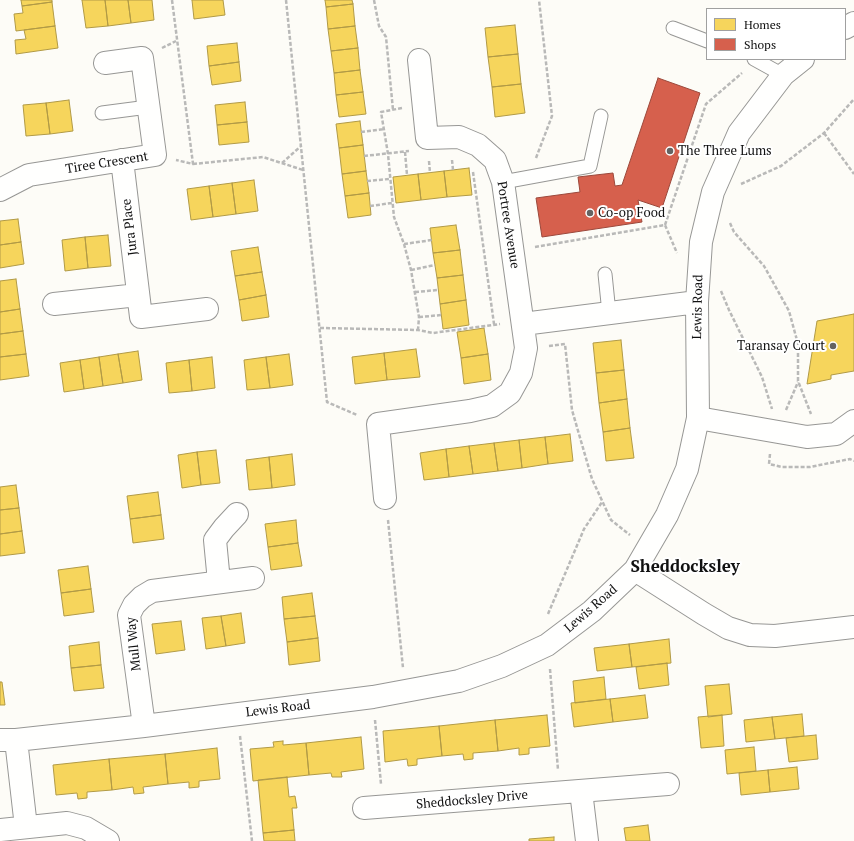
<!DOCTYPE html>
<style>
body{margin:0}
#map{position:relative;width:854px;height:841px;overflow:hidden;background:#fdfcf7;font-family:"PT Serif",serif}
canvas{display:block}
.legend{position:absolute;left:706px;top:8px;width:140px;height:52px;box-sizing:border-box;background:#fff;border:1px solid #a0a0a0;margin:0;padding:5px 7px;list-style:none;font-size:12px;color:#111}
.legend li{display:flex;align-items:center;gap:8px;height:20px}
.legend b{width:20px;border:1px solid #a0a0a0}
</style>
<div id="map">
<canvas width="854" height="841"></canvas>
<ul class="legend">
<li><b style="height:11px;background:#f6d55c"></b>Homes</li>
<li><b style="height:11px;background:#d6604d"></b>Shops</li>
</ul>
</div>
<script>
const context = document.querySelector('canvas').getContext('2d');
context.lineJoin = 'round';
function paint(path, color) { context.fillStyle = color; context.fill(path, 'evenodd'); }
const toPath = rows => new Path2D(rows.map(r => 'M' + r).join(''));
function trace(path, color, width, dash) { context.strokeStyle = color; context.lineWidth = width; context.lineCap = dash ? 'butt' : 'round'; context.setLineDash(dash || []); context.stroke(path); }
function write(font, color, halo, rows, align = 'center') {
  context.font = font + ' "PT Serif",serif'; context.lineWidth = 4; context.setLineDash([]); context.textBaseline = 'middle'; context.strokeStyle = halo; context.fillStyle = color; for (const [text, x, y, turn = 0] of rows) {
    context.save(); context.translate(x, y); context.rotate((+turn || 0) * Math.PI / 180); context.textAlign = isNaN(turn) ? turn : align; if (halo) context.strokeText(text, 0, 0); context.fillText(text, 0, 0); context.restore();
  }
}
const homes = toPath([
 [21,0,52,0,52,2,22,6,21,0],
 [82,0,105,0,108,26,86,28,82,0],
 [105,0,128,0,131,23,108,26,105,0],
 [128,0,152,0,154,20,131,23,128,0],
 [192,0,223,0,225,15,194,19,192,0],
 [325,0,352,0,353,4,326,7,325,0],
 [52,2,55,26,16,31,14,14,23,13,22,6,52,2],
 [353,4,355,26,328,29,326,7,353,4],
 [515,25,518,54,488,57,485,28,515,25],
 [55,26,58,48,16,54,15,40,26,39,24,30,55,26],
 [355,26,358,48,331,51,328,29,355,26],
 [237,43,239,62,209,66,207,46,237,43],
 [358,48,360,70,334,73,331,51,358,48],
 [518,54,521,84,492,87,488,57,518,54],
 [239,62,241,81,212,85,209,66,239,62],
 [360,70,363,92,336,95,334,73,360,70],
 [521,84,525,113,495,117,492,87,521,84],
 [363,92,366,114,339,117,336,95,363,92],
 [69,100,73,131,50,134,46,103,69,100],
 [245,102,247,122,217,125,215,105,245,102],
 [46,103,50,134,26,136,23,105,46,103],
 [360,121,363,145,339,148,336,124,360,121],
 [247,122,249,142,219,145,217,125,247,122],
 [363,145,366,171,342,174,339,148,363,145],
 [469,168,472,195,447,197,444,171,469,168],
 [366,171,369,193,345,196,342,174,366,171],
 [444,171,447,197,421,200,418,174,444,171],
 [418,174,421,200,396,203,393,177,418,174],
 [254,180,258,211,236,214,232,183,254,180],
 [232,183,236,214,213,217,209,186,232,183],
 [209,186,213,217,191,220,187,189,209,186],
 [369,193,371,215,348,218,345,196,369,193],
 [18,219,21,242,0,245,0,221,18,219],
 [456,225,460,250,433,253,430,228,456,225],
 [108,235,111,266,88,268,85,237,108,235],
 [85,237,88,268,65,271,62,240,85,237],
 [21,242,24,264,0,268,0,245,21,242],
 [258,247,262,272,235,276,231,251,258,247],
 [460,250,463,275,437,278,433,253,460,250],
 [262,272,266,295,239,300,235,276,262,272],
 [463,275,466,300,440,304,437,278,463,275],
 [16,279,20,309,0,312,0,281,16,279],
 [266,295,269,317,242,321,239,300,266,295],
 [466,300,469,325,443,329,440,304,466,300],
 [20,309,23,331,0,334,0,312,20,309],
 [854,314,854,371,831,375,831,379,807,384,817,321,854,314],
 [484,328,488,354,461,358,457,332,484,328],
 [23,331,26,354,0,357,0,334,23,331],
 [621,340,624,370,596,373,593,343,621,340],
 [416,349,420,377,387,380,384,353,416,349],
 [138,351,142,380,123,383,118,354,138,351],
 [384,353,387,380,355,384,352,357,384,353],
 [26,354,29,376,0,380,0,357,26,354],
 [118,354,123,383,103,386,99,357,118,354],
 [289,354,293,385,270,388,266,357,289,354],
 [488,354,491,380,464,384,461,358,488,354],
 [99,357,103,386,84,389,80,360,99,357],
 [212,357,215,388,192,391,189,360,212,357],
 [266,357,270,388,247,390,244,360,266,357],
 [80,360,84,389,64,392,60,363,80,360],
 [189,360,192,391,169,393,166,363,189,360],
 [624,370,627,399,599,403,596,373,624,370],
 [627,399,630,428,603,432,599,403,627,399],
 [630,428,634,458,606,461,603,432,630,428],
 [570,434,573,461,548,464,545,437,570,434],
 [545,437,548,464,522,468,519,440,545,437],
 [519,440,522,468,498,471,494,443,519,440],
 [494,443,498,471,473,474,469,446,494,443],
 [469,446,473,474,449,477,446,449,469,446],
 [446,449,449,477,424,480,420,453,446,449],
 [216,450,220,483,201,485,197,452,216,450],
 [197,452,201,485,182,488,178,455,197,452],
 [292,454,295,485,272,488,269,457,292,454],
 [269,457,272,488,249,490,246,460,269,457],
 [16,485,19,508,0,510,0,487,16,485],
 [158,492,161,515,130,519,127,496,158,492],
 [19,508,22,531,0,534,0,510,19,508],
 [161,515,164,539,133,543,130,519,161,515],
 [296,520,298,543,268,547,265,524,296,520],
 [22,531,25,553,0,556,0,534,22,531],
 [298,543,302,566,271,570,268,547,298,543],
 [88,566,91,589,61,593,58,570,88,566],
 [91,589,94,612,64,616,61,593,91,589],
 [312,593,315,616,284,619,282,597,312,593],
 [241,613,245,643,226,646,221,616,241,613],
 [221,616,226,646,206,649,202,618,221,616],
 [315,616,318,638,287,642,284,619,315,616],
 [181,621,185,650,156,654,152,624,181,621],
 [318,638,320,661,289,665,287,642,318,638],
 [669,639,671,663,632,667,629,644,669,639],
 [99,642,101,665,71,668,69,646,99,642],
 [629,644,632,667,597,671,594,648,629,644],
 [667,663,669,685,639,689,636,667,667,663],
 [101,665,104,688,74,691,71,668,101,665],
 [604,677,606,699,575,703,573,681,604,677],
 [0,682,2,682,5,705,0,705,0,682],
 [729,684,732,714,708,717,705,686,729,684],
 [645,695,648,718,613,722,610,699,645,695],
 [610,699,613,722,574,727,571,703,610,699],
 [802,714,804,736,775,739,772,717,802,714],
 [547,715,550,746,529,748,529,754,519,755,519,748,498,751,495,720,547,715],
 [722,715,724,746,701,748,698,717,722,715],
 [772,717,775,739,746,742,744,720,772,717],
 [495,720,498,751,473,753,473,759,464,760,463,754,442,756,439,726,495,720],
 [439,726,442,756,417,759,417,765,408,766,407,759,385,762,383,731,439,726],
 [816,735,818,759,789,762,786,738,816,735],
 [361,737,364,769,341,772,342,777,332,777,331,773,309,775,306,743,361,737],
 [283,741,283,745,306,743,309,775,253,781,250,749,274,747,273,742,283,741],
 [754,747,756,771,727,774,725,750,754,747],
 [217,748,220,779,199,781,199,787,189,788,189,782,168,784,165,754,217,748],
 [165,754,168,784,143,787,144,793,134,794,133,787,112,790,109,759,165,754],
 [109,759,112,790,87,792,87,798,78,799,77,793,56,795,53,765,109,759],
 [797,767,799,789,770,792,768,770,797,767],
 [768,770,770,792,741,795,739,773,768,770],
 [287,777,289,797,295,796,297,808,292,808,294,830,263,833,258,780,287,777],
 [648,825,650,841,626,841,624,828,648,825],
 [294,830,295,841,264,841,263,833,294,830],
 [554,837,554,841,529,841,529,839,554,837]
]);
const shops = toPath([
 [658,78,700,93,662,208,638,200,642,222,542,237,536,198,580,192,578,177,613,173,615,186,622,185,658,78]
]);
const path = toPath([
 [172,0,193,164,176,160],
 [286,0,327,402,357,415],
 [374,0,379,26,386,37,393,110],
 [162,48,176,41],
 [402,108,381,112,388,154,394,217,404,244,411,270,419,317,418,330],
 [361,132,384,129],
 [824,133,854,174],
 [405,152,407,175],
 [364,156,409,151],
 [536,158,552,116,539,0],
 [452,160,453,170],
 [429,161,430,173],
 [282,163,301,146],
 [193,164,263,157,303,170],
 [473,172,494,324],
 [367,181,389,179],
 [741,184,781,166,824,133,854,99],
 [370,206,392,203],
 [730,223,734,232,764,266,789,311,798,344,798,381,811,414],
 [665,225,706,104,742,73],
 [404,244,432,240],
 [535,247,665,225,677,253],
 [411,270,435,265],
 [721,291,729,310,762,377,772,409],
 [415,292,438,290],
 [419,317,442,315],
 [320,328,418,330,433,333,500,324],
 [549,346,565,344,572,410,592,479,611,520,630,535],
 [786,410,798,382],
 [770,454,769,464,782,467,810,467,850,459,854,461],
 [388,520,403,668],
 [548,614,584,529,602,502],
 [550,669,558,770],
 [375,720,381,784],
 [240,736,252,841]
]);
const service = toPath([
 [673,28,707,41],
 [754,59,783,75],
 [102,113,148,107],
 [503,182,590,166,601,116],
 [605,274,609,313]
]);
const minor = toPath([
 [845,28,854,23],
 [122,160,141,317,207,309],
 [0,190,29,175,155,155,142,58,105,63],
 [54,304,138,295],
 [523,324,697,302],
 [698,418,807,437,836,434,854,421],
 [385,498,378,424,470,411,492,406,510,393,521,373,526,348,503,182,495,160,478,145,459,137,427,138,419,60],
 [635,570,704,614,728,628,750,635,775,636,854,627],
 [219,582,215,540,224,528,237,514],
 [144,726,129,615,134,605,142,597,152,591,253,578],
 [0,740,16,740,144,726,373,697,459,681,502,666,547,645,592,611,635,570,667,515,687,469,698,418,697,302,701,242,713,192,739,133,783,75,803,59],
 [16,740,26,827],
 [581,791,587,841],
 [364,808,668,784],
 [0,830,67,823,86,828,108,841]
]);
const markers = [
 [670,151,4,"#646362"],
 [590,213,4,"#646362"],
 [833,346,4,"#646362"]
];
const poiNames = [
 ["The Three Lums",678,151],
 ["Co-op Food",598,213],
 ["Taransay Court",825,346,"right"]
];
const streetNames = [
 ["Tiree Crescent",107,163,-9],
 ["Portree Avenue",508,225,81],
 ["Jura Place",130,227,-97],
 ["Lewis Road",698,307,-89],
 ["Lewis Road",591,609,-41],
 ["Mull Way",134,644,-96],
 ["Lewis Road",278,709,-7],
 ["Sheddocksley Drive",472,800,-5]
];
const districtNames = [
 ["Sheddocksley",685,567]
];
paint(homes, '#f6d55c');
trace(homes, '#b19a46', 1);
paint(shops, '#d6604d');
trace(shops, '#9b483b', 1);
trace(service, '#979795', 15);
trace(minor, '#979795', 24);
trace(path, '#b9b9b8', 2.5, [4, 2]);
trace(service, '#fffffe', 13);
trace(minor, '#fffffe', 22);
for (const [x, y, r, color] of markers) { const dot = new Path2D(); dot.arc(x, y, r, 0, 2 * Math.PI); context.fillStyle = color; context.fill(dot); trace(dot, '#fff', 1.5); }
write('13px', '#111', '#fff', poiNames, 'left');
write('13px', '#111', '#fff', streetNames);
write('bold 17px', '#111', '#fff', districtNames);
</script>
